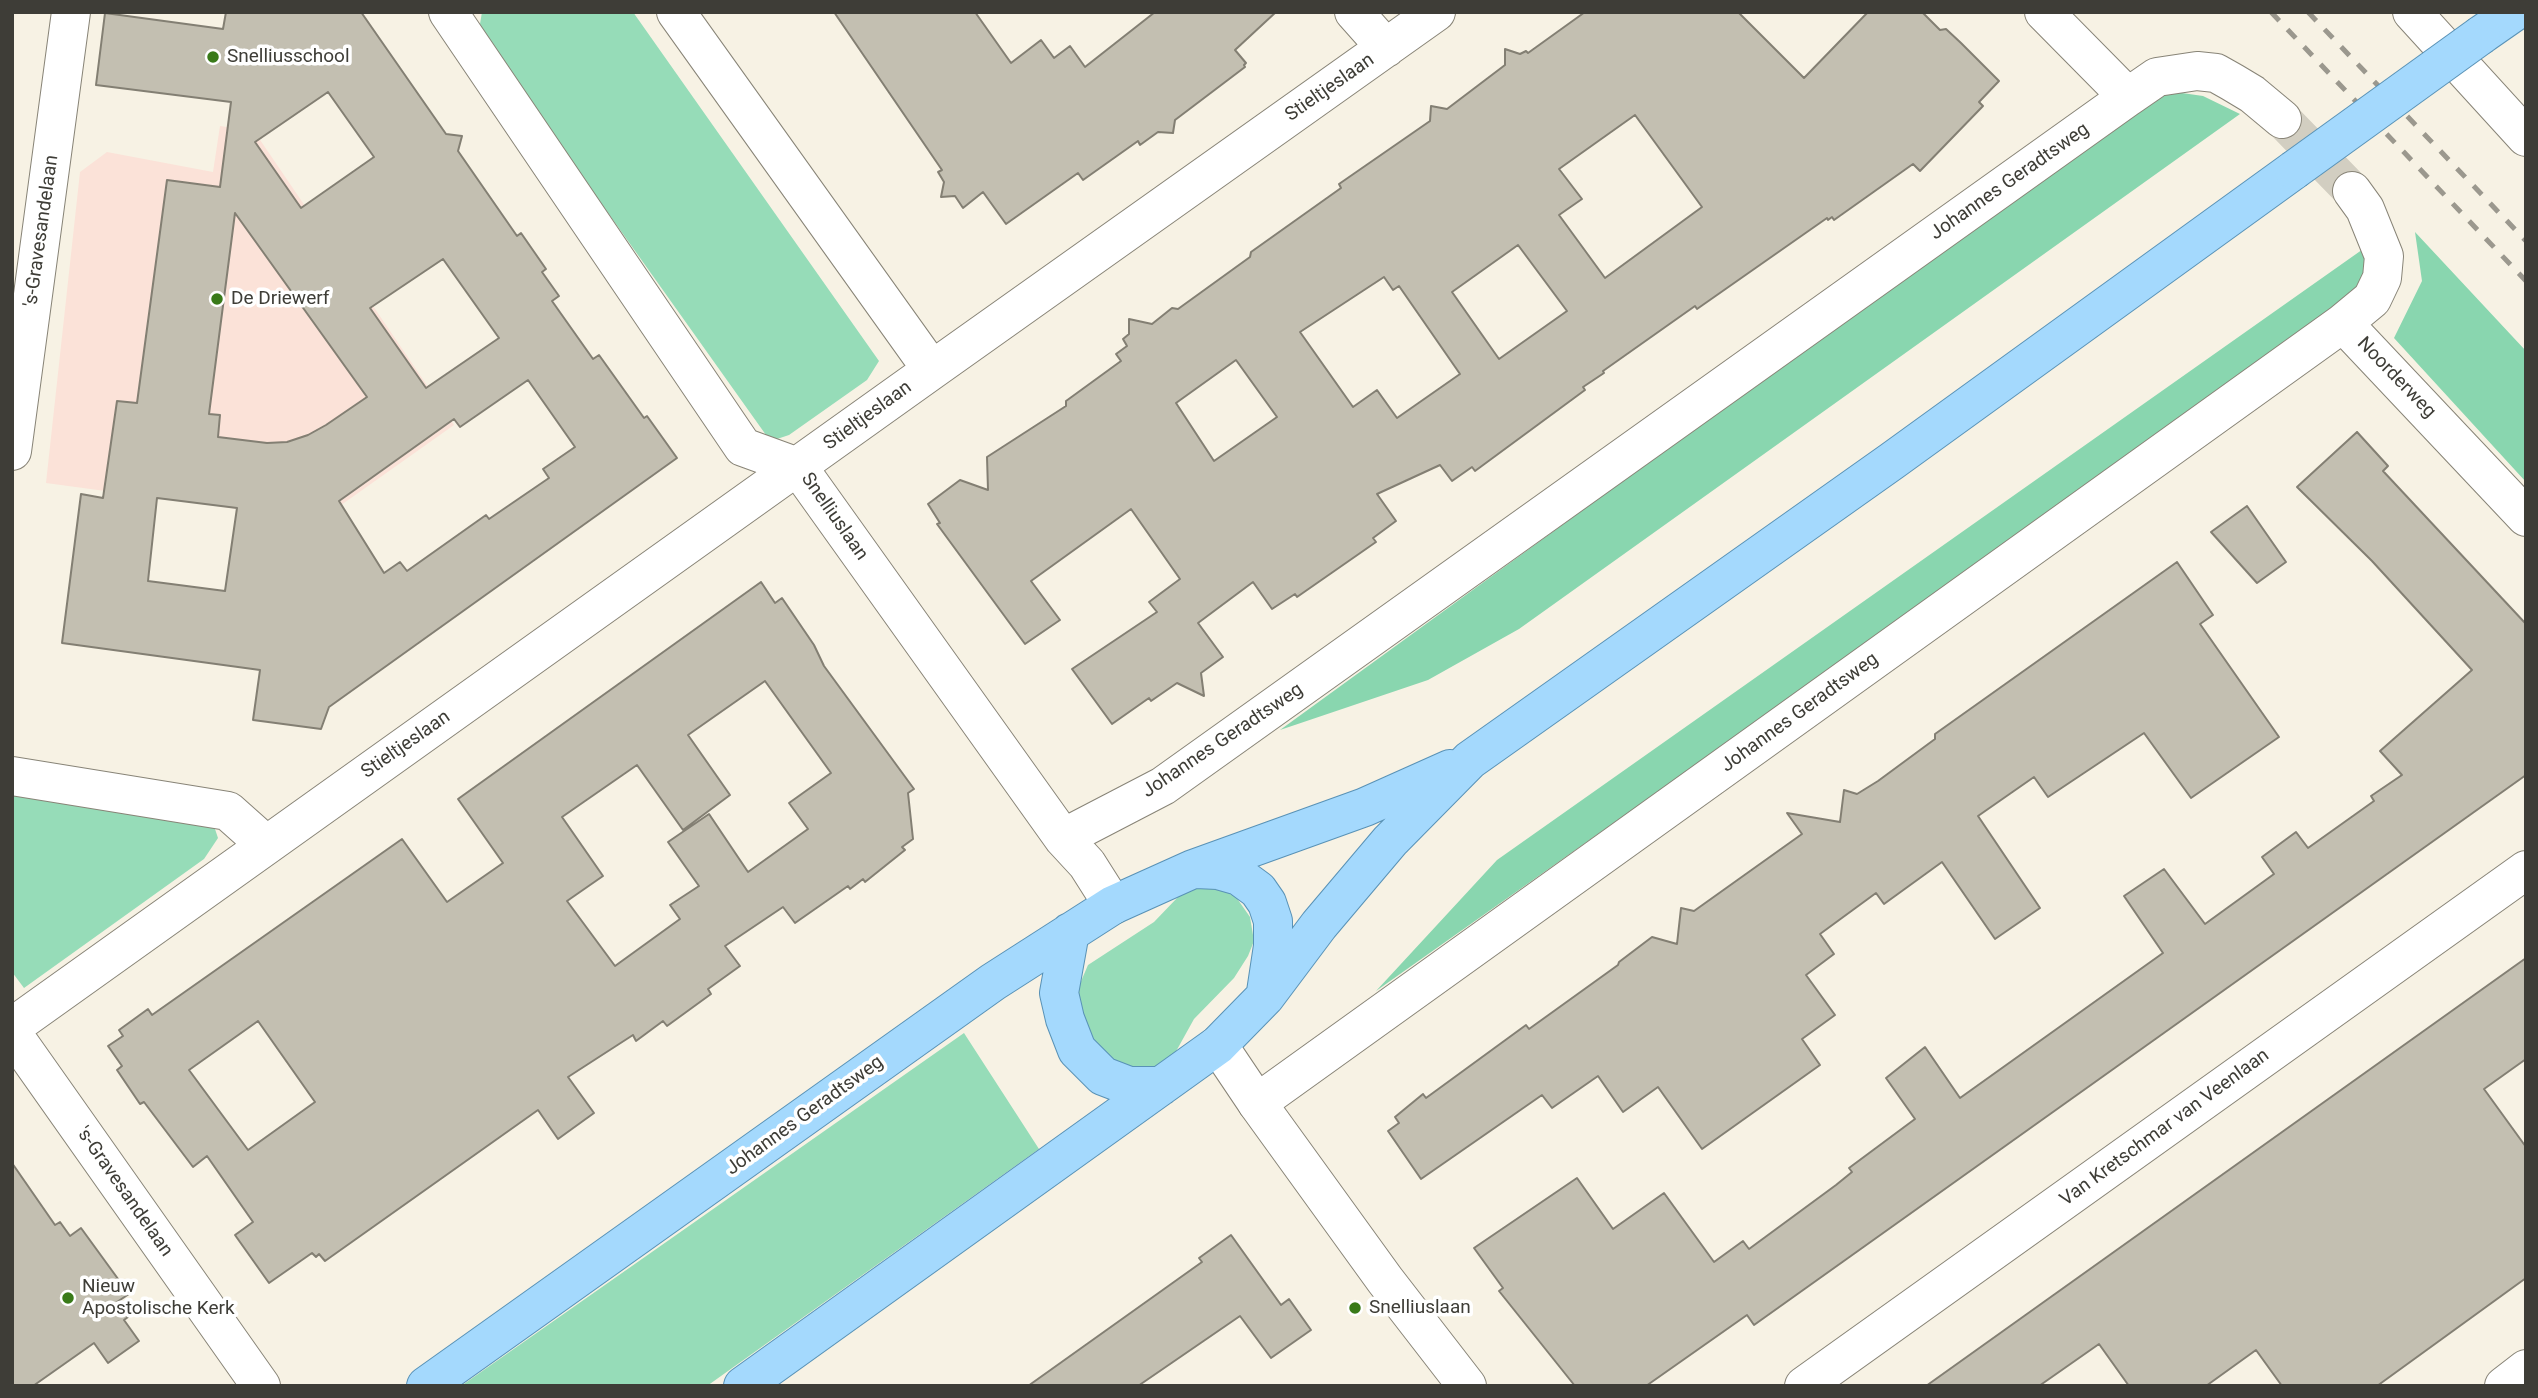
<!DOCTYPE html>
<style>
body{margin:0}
#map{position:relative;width:2538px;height:1398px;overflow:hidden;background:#f7f2e4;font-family:Roboto,sans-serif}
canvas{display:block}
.frame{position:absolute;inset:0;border:14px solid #3e3d37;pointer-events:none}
</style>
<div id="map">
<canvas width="2538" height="1398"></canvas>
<div class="frame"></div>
</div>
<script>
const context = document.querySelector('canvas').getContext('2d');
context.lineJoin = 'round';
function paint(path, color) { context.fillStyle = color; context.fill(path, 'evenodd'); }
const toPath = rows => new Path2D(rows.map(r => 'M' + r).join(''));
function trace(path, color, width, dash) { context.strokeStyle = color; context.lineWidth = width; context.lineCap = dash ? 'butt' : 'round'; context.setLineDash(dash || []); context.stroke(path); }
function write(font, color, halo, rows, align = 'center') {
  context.font = font + ' Roboto,sans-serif'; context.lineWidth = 7; context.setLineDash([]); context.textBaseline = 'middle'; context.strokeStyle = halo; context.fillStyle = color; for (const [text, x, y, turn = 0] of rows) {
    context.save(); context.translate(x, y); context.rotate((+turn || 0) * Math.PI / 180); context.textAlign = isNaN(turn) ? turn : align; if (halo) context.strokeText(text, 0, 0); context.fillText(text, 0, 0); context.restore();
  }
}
const education = toPath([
 [220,126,254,131,454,425,320,520,46,483,80,172,107,152,213,172]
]);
const green = toPath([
 [482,12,633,12,879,361,867,380,789,435,777,439,766,435,485,40,480,24],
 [12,789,213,823,218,838,204,859,24,988,12,972],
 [1194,886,1217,887,1236,897,1250,917,1254,941,1248,956,1234,978,1194,1019,1174,1055,1161,1066,1132,1070,1106,1057,1091,1039,1076,993,1088,965,1154,922,1178,897],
 [964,1033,1039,1149,707,1386,461,1386]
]);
const forest = toPath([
 [2161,90,2203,96,2240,114,1519,629,1428,680,1280,730],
 [2415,232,2526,351,2526,482,2394,338,2422,281],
 [2366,247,2386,287,1988,558,1376,991,1497,860]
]);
const building = toPath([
 [226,12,361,12,446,134,462,136,458,151,517,236,521,233,546,269,542,272,559,296,552,301,593,359,599,355,644,418,647,416,677,458,329,707,321,729,253,720,260,670,62,643,81,494,103,498,117,401,137,403,167,180,220,187,231,102,96,85,105,13,223,29,226,12],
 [328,92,374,157,301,208,255,142,328,92],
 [235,213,367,397,326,425,308,435,287,442,267,443,218,437,220,415,209,414,235,213],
 [443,259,499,338,426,388,370,308,443,259],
 [528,380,575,447,543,469,549,478,489,519,486,515,407,571,400,562,384,573,339,501,454,419,460,427,528,380],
 [157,498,237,508,225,591,148,581,157,498],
 [834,12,975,12,1011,63,1041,40,1054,58,1070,46,1085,67,1155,12,1276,12,1235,50,1246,63,1244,65,1245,67,1175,120,1173,133,1158,132,1140,145,1138,141,1083,180,1078,173,1006,224,983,192,963,208,955,196,941,197,944,182,938,172,942,170,834,12],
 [1585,12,1738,12,1804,78,1868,12,1922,12,1940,30,1946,29,1961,43,1999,81,1979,102,1983,106,1920,171,1913,164,1834,220,1832,217,1828,220,1827,218,1697,309,1695,306,1603,371,1604,373,1583,387,1585,390,1475,471,1472,467,1452,481,1440,465,1377,494,1396,521,1373,538,1376,542,1297,597,1295,594,1272,609,1253,582,1198,623,1223,657,1201,673,1204,696,1177,683,1151,701,1149,698,1112,724,1072,669,1157,612,1149,602,1180,579,1131,509,1031,581,1060,620,1025,644,937,524,940,523,928,504,960,480,988,490,987,457,1066,406,1066,401,1121,361,1116,354,1127,346,1123,339,1129,334,1129,319,1152,324,1172,308,1178,309,1250,257,1251,252,1341,188,1339,184,1430,121,1431,106,1447,109,1505,65,1505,49,1520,54,1526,51,1528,53,1585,12],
 [1635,115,1702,207,1605,278,1559,215,1582,199,1559,169,1635,115],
 [1518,245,1567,311,1499,359,1452,292,1518,245],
 [1384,277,1393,290,1399,286,1460,374,1397,418,1377,390,1353,407,1300,332,1384,277],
 [1236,360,1277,417,1214,461,1176,403,1236,360],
 [2357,432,2388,466,2383,471,2526,624,2526,775,1754,1325,1747,1315,1646,1386,1575,1386,1499,1291,1503,1288,1474,1248,1577,1178,1613,1229,1664,1193,1714,1262,1743,1241,1749,1249,1836,1185,1852,1172,1849,1168,1915,1119,1886,1078,1925,1047,1960,1098,2163,953,2124,896,2164,869,2205,924,2274,874,2262,857,2296,832,2308,848,2374,801,2371,796,2402,775,2380,751,2472,670,2372,561,2297,487,2357,432],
 [2247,506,2286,562,2257,583,2211,532,2247,506],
 [2177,562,2213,615,2200,624,2279,737,2191,798,2144,733,2048,797,2034,777,1978,816,2040,908,1995,939,1942,862,1884,904,1876,893,1820,934,1834,954,1806,975,1835,1015,1802,1039,1820,1065,1702,1149,1658,1087,1623,1112,1598,1076,1552,1108,1542,1095,1421,1179,1388,1131,1399,1123,1395,1117,1423,1094,1426,1098,1526,1025,1529,1029,1618,965,1619,962,1652,937,1677,944,1681,908,1694,911,1802,834,1787,813,1840,822,1844,790,1857,794,1878,781,1935,739,1935,734,2177,562],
 [761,582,775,603,782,598,814,645,824,666,914,789,908,793,913,839,902,847,905,850,865,882,863,879,850,889,848,886,795,923,783,907,725,946,740,966,708,989,711,994,667,1026,663,1021,636,1041,633,1035,568,1077,594,1113,558,1139,538,1110,325,1261,319,1254,316,1257,312,1253,269,1283,235,1235,253,1222,207,1156,193,1167,144,1102,140,1104,117,1070,122,1066,108,1046,123,1036,119,1030,148,1009,152,1015,402,839,447,902,503,863,458,799,761,582],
 [765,681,831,773,789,803,808,829,748,872,709,814,668,842,699,886,670,905,680,919,615,966,567,901,603,876,562,817,637,765,683,830,730,795,688,735,765,681],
 [258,1021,315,1102,248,1150,189,1070,258,1021],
 [2526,958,2526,1059,2484,1089,2526,1147,2526,1278,2377,1386,2282,1386,2256,1350,2206,1386,2129,1386,2099,1344,2039,1386,1926,1386,2526,958],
 [12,1163,55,1225,60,1222,70,1236,81,1228,129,1294,117,1302,128,1317,124,1320,139,1341,108,1363,94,1343,33,1386,12,1386,12,1163],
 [1231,1235,1281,1305,1289,1299,1311,1330,1271,1358,1240,1316,1138,1386,1028,1386,1202,1262,1199,1258,1231,1235]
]);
const streetTunnel = toPath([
 [2282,119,2352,191]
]);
const street = toPath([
 [448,12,743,447,798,467,1063,838,1087,864,1113,905],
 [676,12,932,370],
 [1354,12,1386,48],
 [2044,12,2128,97,2157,77,2197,71,2216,73,2232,82,2252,94,2282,119],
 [2352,191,2365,209,2384,256,2382,278,2372,299,2343,323,2526,517],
 [12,451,71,12],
 [12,776,228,811,265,844],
 [1063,838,1163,786,2128,97],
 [12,1027,932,370,1436,12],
 [12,1033,261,1386],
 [1257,1103,2343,323],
 [1804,1386,2526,870],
 [2504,1386,2526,1369]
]);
const secondary = toPath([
 [2412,12,2526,137],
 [1218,1045,1257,1103,1385,1280,1467,1386]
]);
const primary = toPath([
 [2481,35,2514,12],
 [1196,869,1218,870,1239,876,1258,890,1267,903,1273,921,1273,946,1266,992],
 [1070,932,1059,993,1065,1019,1077,1050,1103,1076,1129,1086,1161,1086],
 [426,1386,993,982,1113,905,1193,869,1365,807,1450,769],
 [743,1386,1218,1045,1265,997,1319,925,1390,841,1470,760,1892,461,2294,170]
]);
const rail = toPath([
 [2271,12,2526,281],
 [2308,12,2526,241]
]);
const primaryBridge = toPath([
 [2294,170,2481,35]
]);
const markers = [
 [213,57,7,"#397a19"],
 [217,299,7,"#397a19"],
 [68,1298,7,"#397a19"],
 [1355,1308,7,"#397a19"]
];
const poiNames = [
 ["Snelliusschool",227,57],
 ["De Driewerf",231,299],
 ["Nieuw",82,1287],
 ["Apostolische Kerk",82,1309],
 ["Snelliuslaan",1369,1308]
];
const streetNames = [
 ["Stieltjeslaan",1330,88,-35],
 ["Johannes Geradtsweg",2010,182,-35],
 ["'s-Gravesandelaan",42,231,-82],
 ["Noorderweg",2396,378,46],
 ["Stieltjeslaan",868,416,-36],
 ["Snelliuslaan",834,517,55],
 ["Johannes Geradtsweg",1800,713,-36],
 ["Johannes Geradtsweg",1223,741,-34],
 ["Stieltjeslaan",406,745,-35],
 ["Johannes Geradtsweg",805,1116,-36],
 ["Van Kretschmar van Veenlaan",2165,1128,-36],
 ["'s-Gravesandelaan",124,1192,55]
];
paint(education, '#fbe2d8');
paint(green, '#96dcb8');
paint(forest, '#89d6af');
paint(building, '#c3bfb1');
trace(building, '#837f73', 2);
trace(streetTunnel, '#d2cec1', 38, [38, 19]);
trace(street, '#888477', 40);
trace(secondary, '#888477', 40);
trace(primary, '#5992b6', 40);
trace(street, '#fff', 38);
trace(secondary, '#fff', 38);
trace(primary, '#a4d9fd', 38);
trace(rail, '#9b988e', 5, [12, 12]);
trace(primaryBridge, '#5992b6', 40, []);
trace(primaryBridge, '#a4d9fd', 38);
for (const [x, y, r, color] of markers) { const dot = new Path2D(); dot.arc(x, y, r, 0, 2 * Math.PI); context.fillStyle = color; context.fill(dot); trace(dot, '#fff', 2.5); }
write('19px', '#3e3d37', '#fff', poiNames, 'left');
write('19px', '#3e3d37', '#fff', streetNames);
</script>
